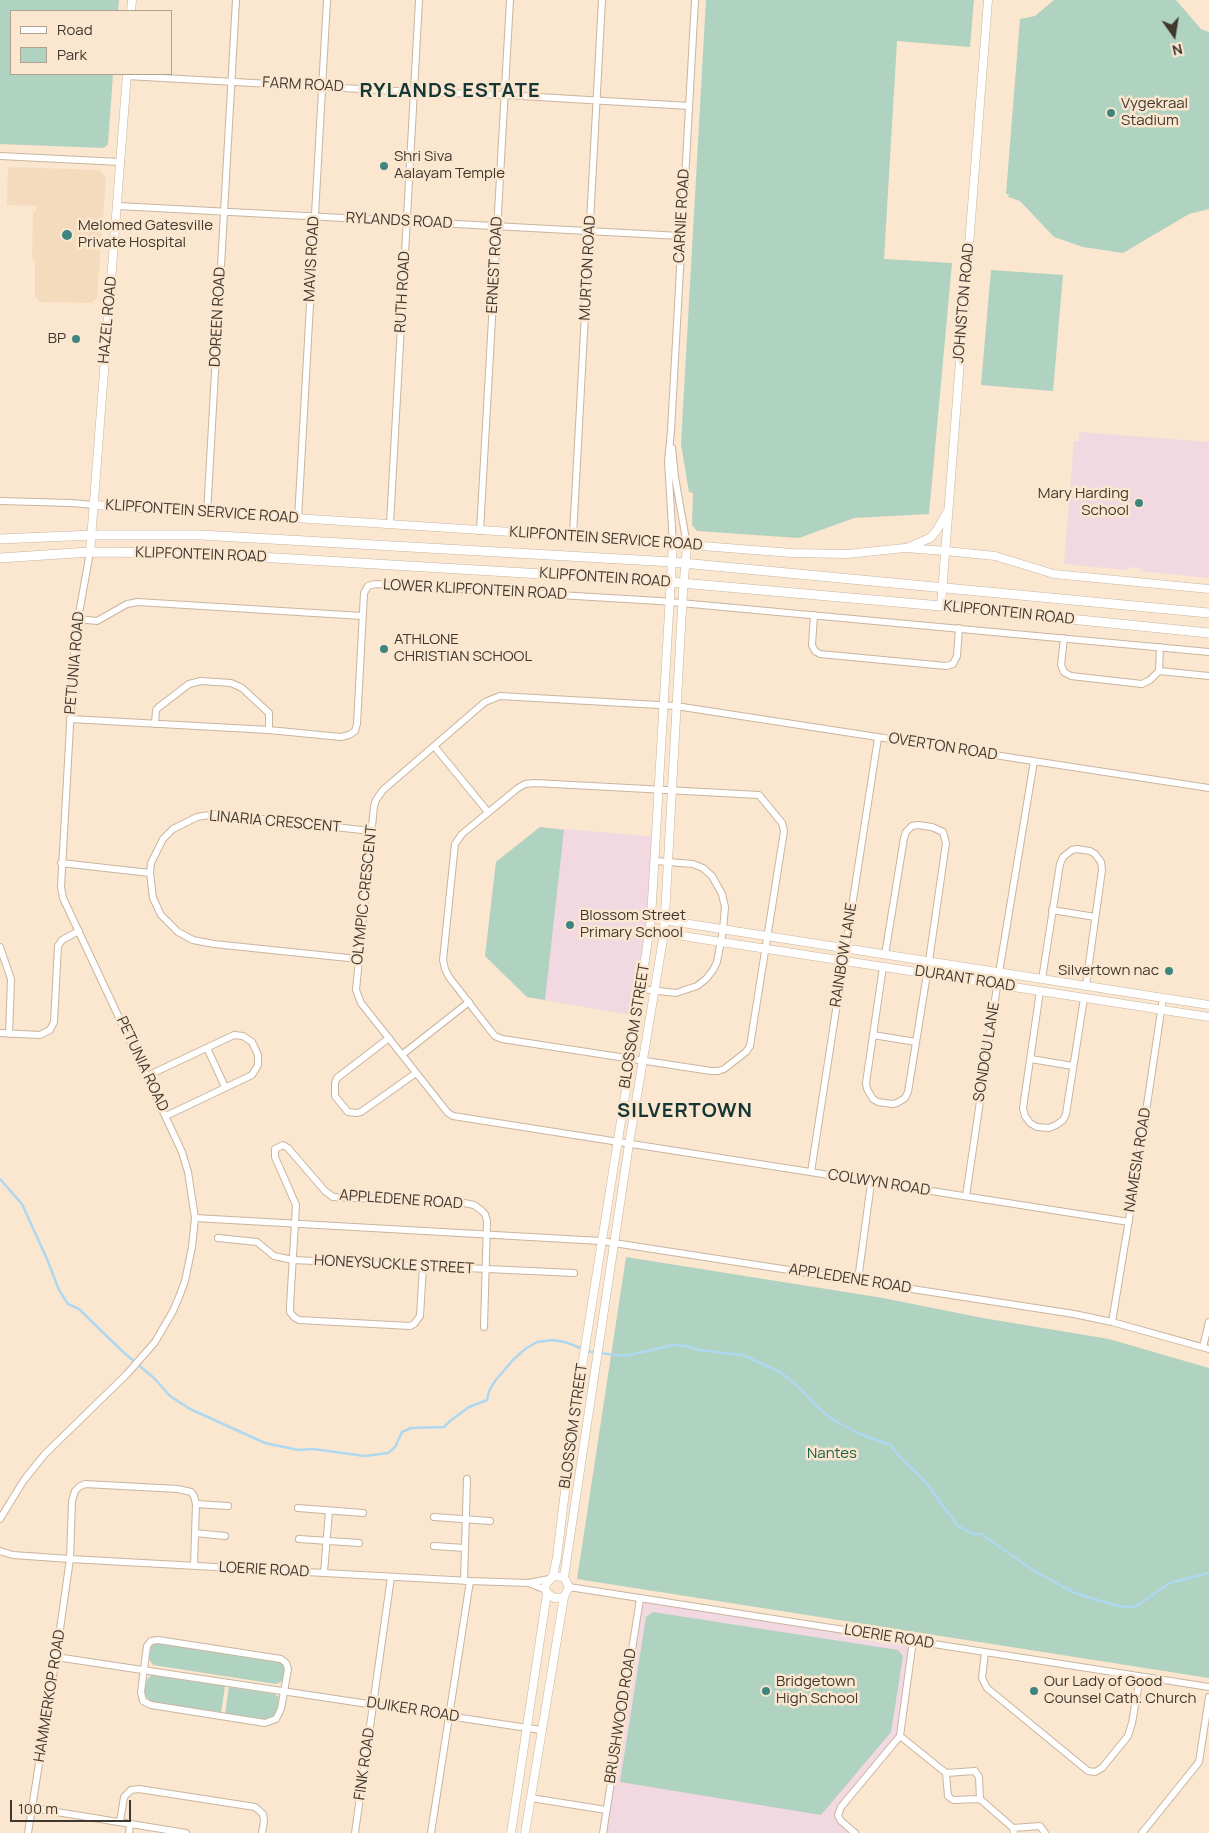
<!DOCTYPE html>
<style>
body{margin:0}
#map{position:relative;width:1209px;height:1833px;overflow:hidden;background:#fbe6cf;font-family:Manrope,sans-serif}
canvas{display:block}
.legend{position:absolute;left:10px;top:10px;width:162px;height:65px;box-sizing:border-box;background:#fbe6cf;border:1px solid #b0a08f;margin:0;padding:6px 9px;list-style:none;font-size:15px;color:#40382f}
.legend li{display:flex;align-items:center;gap:10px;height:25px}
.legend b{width:25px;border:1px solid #b0a08f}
.north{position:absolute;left:1149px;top:10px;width:50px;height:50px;-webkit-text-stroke:4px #fbe6cf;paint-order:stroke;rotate:167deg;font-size:14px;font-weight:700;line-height:20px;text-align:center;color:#40382f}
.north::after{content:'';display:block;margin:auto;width:18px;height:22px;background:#40382f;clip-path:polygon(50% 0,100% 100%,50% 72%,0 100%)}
.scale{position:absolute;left:10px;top:1800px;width:121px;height:22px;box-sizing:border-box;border:2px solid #40382f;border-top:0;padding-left:6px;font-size:15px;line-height:18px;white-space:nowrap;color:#40382f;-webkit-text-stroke:4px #fbe6cf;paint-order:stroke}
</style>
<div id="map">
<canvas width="1209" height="1833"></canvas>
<ul class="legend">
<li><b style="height:6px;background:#fff"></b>Road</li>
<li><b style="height:14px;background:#b0d2c0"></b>Park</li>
</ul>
<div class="north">N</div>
<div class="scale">100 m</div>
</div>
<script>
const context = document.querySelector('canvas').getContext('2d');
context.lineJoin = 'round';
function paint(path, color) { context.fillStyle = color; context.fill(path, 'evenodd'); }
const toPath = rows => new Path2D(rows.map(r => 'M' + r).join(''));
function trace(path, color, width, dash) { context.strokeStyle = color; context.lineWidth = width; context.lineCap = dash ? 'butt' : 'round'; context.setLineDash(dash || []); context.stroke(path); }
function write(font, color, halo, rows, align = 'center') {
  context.font = font + ' Manrope,sans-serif'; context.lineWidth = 5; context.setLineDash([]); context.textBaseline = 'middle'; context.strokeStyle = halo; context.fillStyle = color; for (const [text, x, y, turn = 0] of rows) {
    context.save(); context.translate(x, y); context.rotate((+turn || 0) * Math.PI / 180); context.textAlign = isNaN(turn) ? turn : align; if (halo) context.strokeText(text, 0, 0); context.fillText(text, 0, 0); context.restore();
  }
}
const built = toPath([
 [8,167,99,170,106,178,97,298,91,303,40,302,35,296,35,260,32,260,33,211,36,211,37,206,7,205]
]);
const education = toPath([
 [1079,432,1209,442,1209,578,1141,571,1139,568,1129,567,1127,570,1064,564,1074,441,1079,441],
 [540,827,657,837,637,1016,527,997,485,956,496,862],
 [640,1599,913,1640,900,1736,838,1815,855,1833,603,1833]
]);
const green = toPath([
 [0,0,119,0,118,11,11,11,11,74,113,74,108,144,104,148,0,144],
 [706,0,974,0,970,47,897,41,884,259,952,263,929,514,854,518,799,538,697,531,692,525,693,493,689,492,681,444],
 [1054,0,1176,0,1201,29,1209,32,1209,209,1189,214,1123,253,1083,247,1054,237,1020,201,1008,197,1009,194,1006,194,1020,19,1035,16],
 [991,270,1063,275,1053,391,981,385],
 [540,827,564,830,545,1000,527,997,485,956,496,862],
 [626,1257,883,1298,983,1318,1109,1339,1209,1368,1209,1678,577,1579],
 [653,1612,898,1650,903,1656,891,1732,821,1815,620,1782,646,1617],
 [155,1643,279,1661,283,1664,285,1669,283,1681,276,1684,153,1665,149,1659,151,1647],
 [151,1675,225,1686,221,1713,151,1702,144,1694,146,1681],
 [229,1687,274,1694,279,1697,276,1716,268,1720,225,1714]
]);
const stream = toPath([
 [0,1179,22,1204,47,1259,59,1290,68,1304,79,1309,122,1351,154,1378,170,1396,190,1409,265,1443,298,1450,313,1449,365,1456,388,1453,395,1447,402,1432,411,1428,444,1427,450,1421,469,1407,487,1400,489,1391,495,1381,513,1360,525,1349,537,1342,553,1340,565,1342,591,1352,625,1356,673,1345,686,1346,699,1350,743,1355,780,1372,798,1386,817,1407,835,1421,860,1434,891,1445,896,1453,923,1479,958,1526,973,1534,981,1534,1036,1572,1075,1593,1117,1606,1135,1607,1170,1583,1209,1573]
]);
const minor = toPath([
 [127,76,414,92,505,95,689,106],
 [0,156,121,162],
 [118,206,681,236],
 [672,448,675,477,687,545],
 [0,501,71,503,94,505],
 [207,514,236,0],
 [298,519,327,0],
 [390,524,419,0],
 [480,531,510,0],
 [573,536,602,0],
 [673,544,668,461,671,431,695,0],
 [814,615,812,645,815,651,820,654,946,666,953,664,957,656,959,628],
 [77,619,97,621,127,604,138,602,362,616],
 [1064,638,1061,665,1064,672,1071,676,1142,684,1150,680,1159,671,1160,647],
 [1159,671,1209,676],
 [70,719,269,730,341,737,349,735,355,731,357,724,364,593,368,586,375,584,659,601,1209,652],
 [155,724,156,710,159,707,189,684,201,681,231,683,242,688,269,713,269,730],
 [434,746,488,812],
 [535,783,759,795,782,823,784,831,750,1046,746,1052,724,1069,718,1071,711,1071,502,1039,495,1036,490,1030,449,977,445,969,443,960,455,844,462,834,518,788,525,784,535,783],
 [61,863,150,873],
 [1052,910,1095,917],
 [0,947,11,979,9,1034],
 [885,955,904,838,906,832,912,826,918,825,932,827,943,832,946,843,929,961],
 [358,959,214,944,193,940,178,932,161,915,153,898,150,873,151,863,163,839,173,829,197,817,216,814,371,831],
 [883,967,866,1083,867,1089,873,1099,878,1102,892,1104,897,1103,905,1098,908,1092,927,974],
 [1042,979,1060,864,1063,857,1072,850,1077,849,1090,851,1095,854,1101,862,1102,870,1086,985],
 [641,989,676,993,697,986,706,979,713,970,717,962,723,930,725,907,722,894,712,876,703,868,693,864,656,861],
 [1040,991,1023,1108,1025,1116,1030,1123,1037,1127,1049,1128,1056,1125,1063,1120,1066,1114,1084,998],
 [0,1033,40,1035,50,1030,54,1022,58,946,62,940,79,931],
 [873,1035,916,1042],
 [389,1038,337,1078,335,1083,335,1096,348,1112,356,1113,361,1112,416,1073],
 [207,1048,225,1087],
 [403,1054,469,1002],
 [1031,1059,1073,1066],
 [147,1076,234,1035,243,1036,252,1042,258,1055,258,1065,252,1075,166,1116],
 [811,1172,878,738],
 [966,1196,999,973,1034,761],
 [195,1218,601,1241,1074,1314,1112,1322,1209,1349],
 [1129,1222,453,1116,448,1113,361,1003,356,990,374,806,376,800,383,790,485,702,500,696,676,706,1209,788],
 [218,1238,257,1242,274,1256,293,1260,574,1273],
 [423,1266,420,1316,414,1324,410,1326,299,1320,294,1317,290,1312,290,1306,296,1205,275,1157,275,1149,283,1145,288,1148,325,1191,333,1197,464,1203,474,1205,481,1210,485,1214,487,1221,484,1327],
 [858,1280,871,1183],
 [1112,1322,1138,1165,1163,998],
 [1203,1347,1209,1322],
 [196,1504,228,1506],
 [298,1508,363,1513],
 [434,1517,490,1521],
 [0,1519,24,1480,45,1454,127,1374,155,1342,173,1311,179,1297,185,1281,192,1247,195,1218,188,1172,182,1152,63,898,61,887,75,636,90,552],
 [195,1533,225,1536],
 [299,1539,359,1543],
 [434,1546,465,1548],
 [0,1551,13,1555,70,1559,470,1581,529,1583,549,1579],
 [324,1573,329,1511],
 [464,1581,467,1479],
 [529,1583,546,1590],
 [569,1587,1209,1687],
 [158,1640,281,1659,286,1663,288,1669,281,1709,276,1719,265,1723,151,1705,143,1701,141,1692,147,1646,151,1641,158,1640],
 [985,1652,982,1678,987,1688,1088,1771,1095,1772,1102,1768,1128,1736,1132,1723,1140,1677],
 [56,1657,541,1730],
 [900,1736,946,1773,975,1771,979,1777,980,1799],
 [946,1773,948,1796,953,1800,980,1799,1013,1828,1014,1833],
 [531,1798,606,1810],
 [32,1808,186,1833],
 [120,1822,124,1797,131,1790,139,1789,255,1807,263,1814,264,1821,262,1833],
 [1013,1828,1040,1826,1045,1833],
 [28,1833,56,1657,70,1559,72,1501,75,1491,79,1487,85,1484,178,1489,191,1492,194,1496,196,1504,194,1566],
 [129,1833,130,1824],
 [355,1833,391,1577],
 [431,1833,470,1581],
 [603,1833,640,1599],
 [855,1833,841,1821,838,1815,841,1807,900,1736,913,1640],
 [1142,1833,1199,1762,1209,1697]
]);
const tertiary = toPath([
 [131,11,132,0],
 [94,505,573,536,792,553,847,554,905,548,946,551,995,556,1054,574,1209,589],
 [909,547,930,538,937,530,947,512],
 [90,552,127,74],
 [941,606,988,0],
 [651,918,1209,1005],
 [650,931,1209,1017],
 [553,1576,557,1557,574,1417,631,1058,651,918,673,544],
 [564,1577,629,1144,664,933,683,591,687,545],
 [511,1833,547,1593],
 [525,1833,564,1597,569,1587,564,1577,553,1576,546,1584,545,1588,547,1593,554,1598,564,1597]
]);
const secondary = toPath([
 [0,539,92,535,201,535,672,562,1209,613],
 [0,558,90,552,192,553,659,581,941,606,1209,633]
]);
const markers = [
 [1111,113,5,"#3e8580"],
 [384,166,5,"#3e8580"],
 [67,235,6,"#3e8580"],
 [76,339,5,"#3e8580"],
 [1139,503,5,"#3e8580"],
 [384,649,5,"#3e8580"],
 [570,925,5,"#3e8580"],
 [1169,971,5,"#3e8580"],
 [766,1691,5,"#3e8580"],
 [1034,1691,5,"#3e8580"]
];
const streetNames = [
 ["FARM ROAD",303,85,3],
 ["CARNIE ROAD",682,216,-87],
 ["RYLANDS ROAD",399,221,3],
 ["MAVIS ROAD",312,259,-87],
 ["ERNEST ROAD",495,265,-87],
 ["MURTON ROAD",588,268,-87],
 ["RUTH ROAD",403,292,-87],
 ["JOHNSTON ROAD",964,303,-85],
 ["DOREEN ROAD",218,317,-87],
 ["HAZEL ROAD",108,320,-85],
 ["KLIPFONTEIN SERVICE ROAD",202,512,4],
 ["KLIPFONTEIN SERVICE ROAD",606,539,4],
 ["KLIPFONTEIN ROAD",201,555,2],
 ["KLIPFONTEIN ROAD",605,578,4],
 ["LOWER KLIPFONTEIN ROAD",475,590,3],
 ["KLIPFONTEIN ROAD",1009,613,6],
 ["PETUNIA ROAD",75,663,-85],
 ["OVERTON ROAD",943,747,9],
 ["LINARIA CRESCENT",275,822,5],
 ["OLYMPIC CRESCENT",365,895,-84],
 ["RAINBOW LANE",844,955,-81],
 ["DURANT ROAD",965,979,9],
 ["BLOSSOM STREET",635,1026,-81],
 ["SONDOU LANE",987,1052,-81],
 ["PETUNIA ROAD",142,1064,65],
 ["NAMESIA ROAD",1138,1160,-81],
 ["COLWYN ROAD",879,1183,9],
 ["APPLEDENE ROAD",401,1200,4],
 ["HONEYSUCKLE STREET",394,1265,3],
 ["APPLEDENE ROAD",850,1279,9],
 ["BLOSSOM STREET",574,1426,-82],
 ["LOERIE ROAD",264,1570,3],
 ["LOERIE ROAD",889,1637,9],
 ["HAMMERKOP ROAD",50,1696,-81],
 ["DUIKER ROAD",413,1710,9],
 ["BRUSHWOOD ROAD",621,1716,-81],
 ["FINK ROAD",365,1764,-82]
];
const poiNames = [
 ["Vygekraal",1121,104],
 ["Stadium",1121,121],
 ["Shri Siva",394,157],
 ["Aalayam Temple",394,174],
 ["Melomed Gatesville",78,226],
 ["Private Hospital",78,243],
 ["BP",66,339,"right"],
 ["Mary Harding",1129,494,"right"],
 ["School",1129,511,"right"],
 ["ATHLONE",394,640],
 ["CHRISTIAN SCHOOL",394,657],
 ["Blossom Street",580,916],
 ["Primary School",580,933],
 ["Silvertown nac",1159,971,"right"],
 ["Bridgetown",776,1682],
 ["High School",776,1699],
 ["Our Lady of Good",1044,1682],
 ["Counsel Cath. Church",1044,1699]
];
const parkNames = [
 ["Nantes",832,1454]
];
const districtNames = [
 ["RYLANDS ESTATE",450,91],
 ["SILVERTOWN",685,1111]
];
paint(built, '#f5dbbe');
paint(education, '#f1d8e1');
paint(green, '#b0d2c0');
trace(stream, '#aed8ef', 2.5);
trace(minor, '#c9b59f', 8);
trace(tertiary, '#c9b59f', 9);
trace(secondary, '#c9b59f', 10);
trace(minor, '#fff', 6);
trace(tertiary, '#fff', 8);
trace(secondary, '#fff', 9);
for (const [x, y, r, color] of markers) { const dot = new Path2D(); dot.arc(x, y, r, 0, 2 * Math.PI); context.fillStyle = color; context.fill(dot); trace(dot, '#fbe6cf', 2); }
write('15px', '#40382f', '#fbe6cf', streetNames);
write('15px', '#40382f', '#fbe6cf', poiNames, 'left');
write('15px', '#196246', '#fbe6cf', parkNames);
context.letterSpacing = '1px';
write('bold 20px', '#143634', '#fbe6cf', districtNames);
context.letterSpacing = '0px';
</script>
